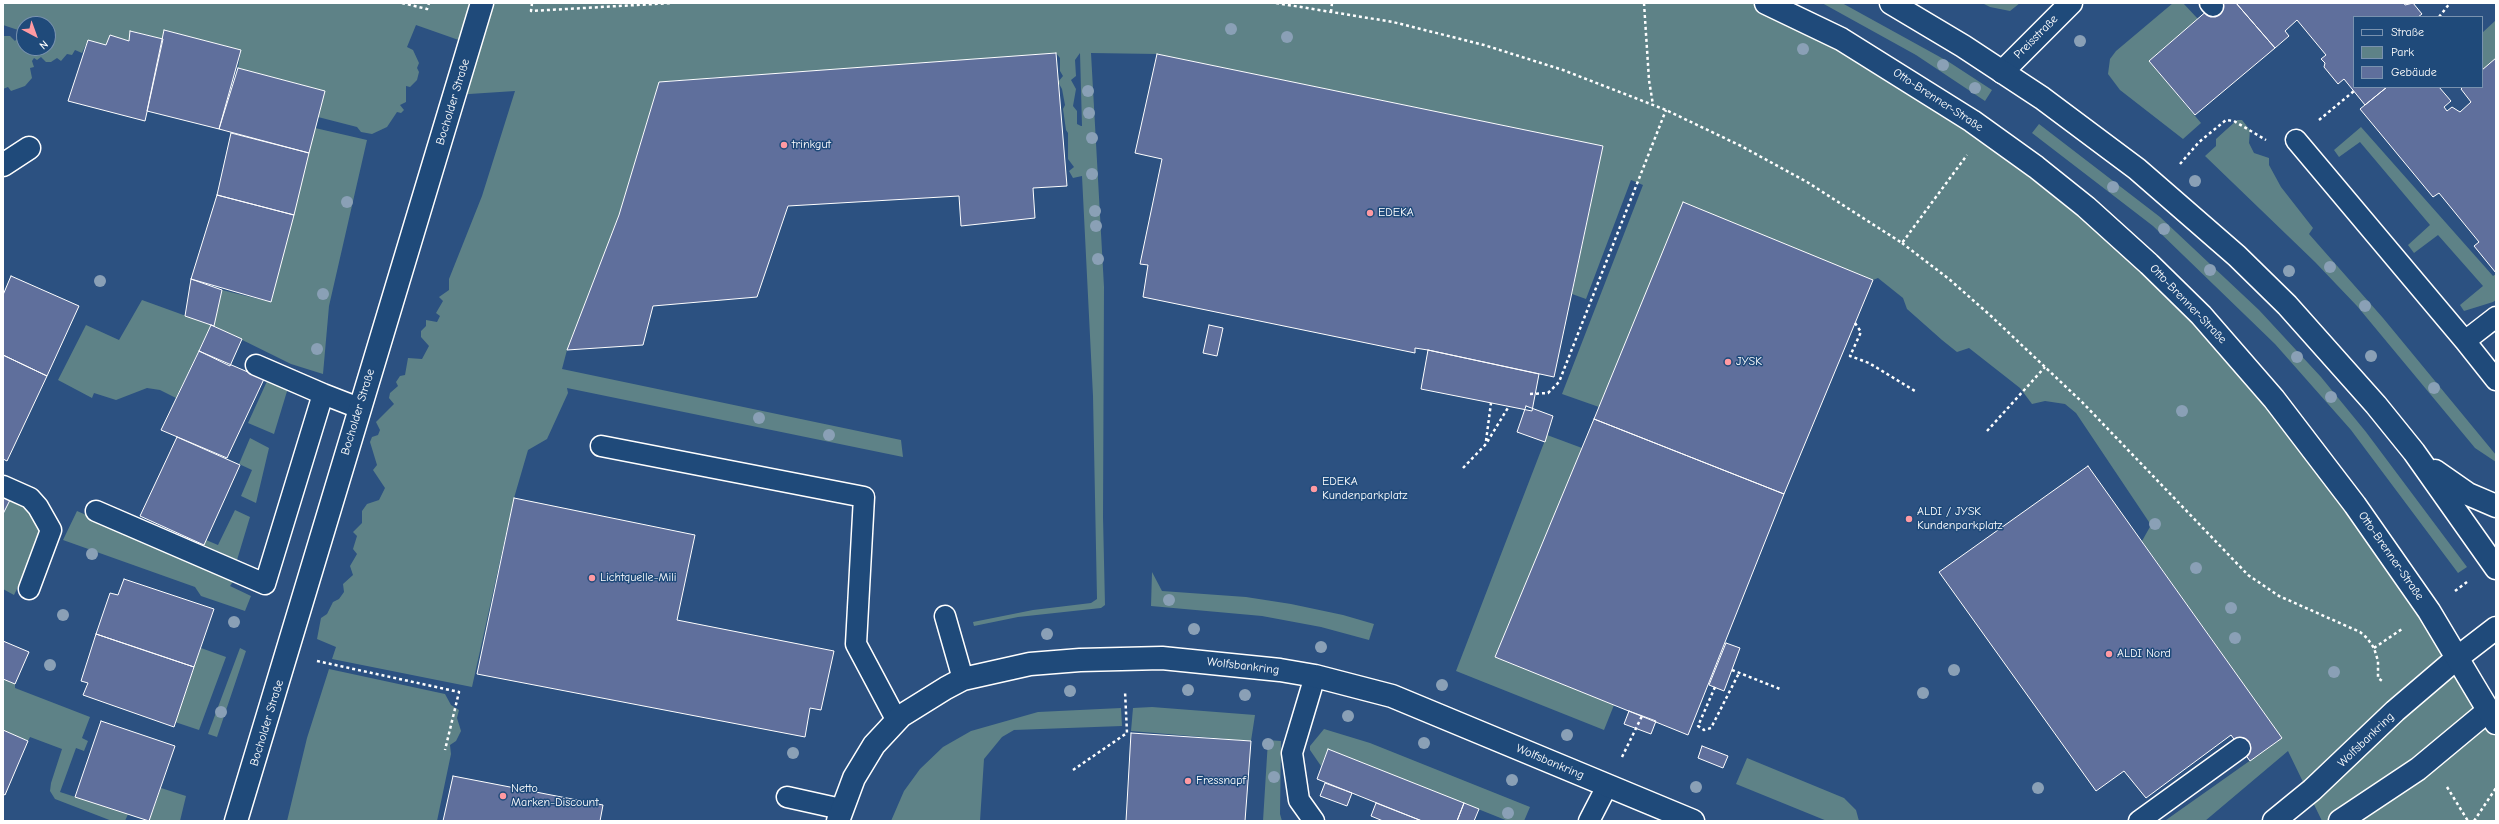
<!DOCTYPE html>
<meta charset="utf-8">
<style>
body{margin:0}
#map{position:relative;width:2499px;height:824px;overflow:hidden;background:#2c5181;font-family:"Comic Neue",sans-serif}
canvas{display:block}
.frame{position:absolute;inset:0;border:4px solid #fff;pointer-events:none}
.legend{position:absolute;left:2353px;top:16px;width:130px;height:72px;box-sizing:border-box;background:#1f4a7a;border:1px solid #7992af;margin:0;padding:5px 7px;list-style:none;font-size:12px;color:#fff}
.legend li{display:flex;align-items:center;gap:8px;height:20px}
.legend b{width:20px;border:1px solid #7992af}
.north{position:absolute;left:16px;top:16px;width:40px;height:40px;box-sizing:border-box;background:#1f4a7a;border:1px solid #7992af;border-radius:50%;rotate:139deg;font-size:11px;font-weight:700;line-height:16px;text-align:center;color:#fff}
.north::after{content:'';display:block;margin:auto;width:14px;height:18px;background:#ff9aa2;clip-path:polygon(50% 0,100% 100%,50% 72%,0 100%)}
</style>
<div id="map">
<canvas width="2499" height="824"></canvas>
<div class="frame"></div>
<ul class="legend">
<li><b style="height:5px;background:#1f4a7a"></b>Straße</li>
<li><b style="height:11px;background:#5e8287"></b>Park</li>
<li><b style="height:11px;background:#5f6f9c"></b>Gebäude</li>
</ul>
<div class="north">N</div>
</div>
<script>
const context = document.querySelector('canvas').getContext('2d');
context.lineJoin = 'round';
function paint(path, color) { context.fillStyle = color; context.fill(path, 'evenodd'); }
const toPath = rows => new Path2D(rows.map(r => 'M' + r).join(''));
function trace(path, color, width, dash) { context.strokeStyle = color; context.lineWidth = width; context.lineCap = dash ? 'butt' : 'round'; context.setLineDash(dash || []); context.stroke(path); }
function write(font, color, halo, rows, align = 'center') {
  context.font = font + ' "Comic Neue",sans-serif'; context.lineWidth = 3; context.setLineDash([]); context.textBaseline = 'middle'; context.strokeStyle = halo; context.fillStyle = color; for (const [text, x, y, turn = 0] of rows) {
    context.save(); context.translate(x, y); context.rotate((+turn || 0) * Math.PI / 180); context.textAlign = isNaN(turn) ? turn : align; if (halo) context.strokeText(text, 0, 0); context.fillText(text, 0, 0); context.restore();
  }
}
const green = toPath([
 [3,3,1766,3,2036,167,2249,368,2496,723,2496,821,2322,821,2288,751,2205,821,2166,820,2282,738,2142,541,2151,525,2076,413,2065,404,2045,401,2032,404,2020,388,1969,348,1957,352,1942,340,1907,309,1903,298,1878,278,1873,280,1683,203,1599,407,1562,394,1643,185,1631,180,1586,299,1572,294,1603,146,1157,54,1091,53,1104,287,1103,517,1105,605,1101,608,1018,617,974,626,973,622,1033,610,1091,603,1097,599,1093,396,1082,176,1073,178,1069,171,1074,167,1068,159,1068,133,1066,130,1063,109,1065,105,1062,89,1058,82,1063,76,1060,71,1060,58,1056,53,744,76,728,82,721,77,708,78,702,84,695,79,659,82,619,215,567,350,562,369,901,440,903,457,567,388,568,393,547,439,528,450,514,498,472,687,332,659,336,647,317,639,321,618,327,614,333,602,339,599,344,592,343,584,353,575,350,566,357,554,353,549,357,536,353,532,362,523,362,511,367,504,379,500,385,488,373,470,377,465,370,442,372,437,378,435,380,430,376,422,394,404,389,398,390,393,398,386,396,382,400,376,405,375,408,358,422,359,429,346,421,337,421,331,426,326,426,320,437,322,440,316,436,313,443,301,439,297,449,290,449,279,482,196,515,91,454,95,470,44,416,25,407,47,413,50,419,63,417,68,419,72,417,80,410,87,406,86,406,102,400,105,404,110,401,113,397,112,387,127,372,134,361,132,357,127,318,117,325,91,238,68,241,50,164,30,163,39,131,31,129,41,110,35,106,45,88,40,82,53,75,50,72,55,67,54,61,61,57,58,51,62,46,62,41,57,37,60,34,58,32,61,34,67,30,68,32,78,25,86,11,91,8,87,3,89,3,33,4,36,10,36,15,41,19,36,24,37,24,48,48,48,48,24,24,24,24,32,3,25],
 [1080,53,1082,126,1081,126,1077,124,1077,111,1073,106,1076,89,1071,80,1076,76,1075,60],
 [1822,3,1842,3,1949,62,1992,90,1985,101,1916,55],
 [1982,3,2020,3,2010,11,1990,7],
 [2173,3,2183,3,2198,19,2149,61,2201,123,2183,139,2120,90,2108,74,2110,59,2116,51],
 [2496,20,2496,59,2482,71,2482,33],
 [2237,120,2242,120,2250,130,2249,143,2254,153,2269,158,2269,165,2281,187,2313,228,2309,234,2383,318,2496,455,2496,462,2475,448,2357,306,2315,262,2205,156,2216,146,2216,139],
 [2039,124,2160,217,2259,310,2321,377,2366,432,2467,567,2458,573,2351,430,2275,344,2153,226,2032,133],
 [2361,127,2493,276,2496,274,2496,300,2493,302,2464,311,2460,305,2483,286,2438,235,2414,253,2408,245,2430,225,2360,142,2339,157,2334,150],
 [315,128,367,140,329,306,323,374,291,364,214,326,222,290,271,302],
 [142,300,211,325,176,398,160,390,147,388,116,400,94,393,92,398,58,380,86,325,119,340],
 [268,379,288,388,274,434,248,423],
 [1547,435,1582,448,1495,657,1614,705,1604,730,1456,671],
 [250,438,269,448,256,503,241,496,252,470,239,464],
 [10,500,32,510,40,529,38,546,14,595,3,589,3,515],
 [235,510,250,517,237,560,204,545,206,540,218,545],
 [77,511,235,579,230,586,251,596,245,611,201,596,195,587,63,540],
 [1152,572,1162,591,1246,597,1291,604,1343,615,1374,624,1369,640,1321,627,1262,616,1151,606],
 [201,648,226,657,199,730,175,722],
 [240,648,246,651,217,737,208,734],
 [329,669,445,694,451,705,459,710,457,718,461,731,456,741,450,745,451,754,437,821,287,821,307,738],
 [3,679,15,684,15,688,90,717,82,738,88,741,84,751,76,748,60,792,128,814,125,821,112,821,55,799,50,791,51,783,62,749,30,737,28,741,3,730],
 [1152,707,1255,715,1251,741,1131,731,1133,708],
 [1121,708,1122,726,1014,730,1002,737,984,759,980,821,891,821,904,791,920,769,943,747,971,731,1038,712],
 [1324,729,1370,743,1530,807,1524,821,1508,821,1328,749,1321,766,1310,750,1310,746],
 [1268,740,1281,741,1280,814,1282,821,1263,821],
 [1747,758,1844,798,1856,810,1859,821,1827,821,1736,784],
 [161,788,186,796,180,821,149,821]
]);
const building = toPath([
 [2216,3,2236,3,2275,48,2195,115,2149,61,2216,3],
 [2236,3,2404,3,2405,5,2413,3,2422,14,2418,17,2354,17,2354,87,2387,87,2365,105,2344,79,2338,84,2324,67,2325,63,2321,59,2326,55,2297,20,2285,31,2289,36,2275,48,2236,3],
 [164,30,241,50,219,129,147,111,164,30],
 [130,31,163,39,145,121,68,101,88,40,106,45,110,35,129,41,130,31],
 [1056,53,1067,186,1033,188,1035,218,961,226,959,196,788,206,757,297,653,306,643,345,567,350,619,215,659,82,1056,53],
 [1157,54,1603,146,1554,377,1428,350,1415,348,1415,353,1143,297,1148,265,1140,264,1162,159,1135,153,1157,54],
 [2496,58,2496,273,2474,246,2479,242,2439,193,2433,197,2360,109,2387,87,2439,87,2451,101,2444,107,2447,111,2452,107,2460,112,2471,102,2461,89,2463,87,2482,87,2482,70,2496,58],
 [238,68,325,91,309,153,219,129,238,68],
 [231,133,309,153,294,215,217,195,231,133],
 [217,195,294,215,271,302,191,279,217,195],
 [1683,202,1873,280,1784,494,1594,419,1683,202],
 [11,276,79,306,47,376,3,355,3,295,11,276],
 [191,279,222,290,214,326,185,316,191,279],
 [211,325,242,339,230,366,199,351,211,325],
 [1209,325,1223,328,1217,356,1203,353,1209,325],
 [1428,350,1539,374,1532,411,1421,389,1428,350],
 [199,351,264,379,227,458,161,430,199,351],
 [3,355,47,376,7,461,3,459,3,355],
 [1526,406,1553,416,1545,442,1517,432,1526,406],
 [1594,419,1784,494,1688,735,1495,657,1594,419],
 [177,437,240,465,204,545,140,516,177,437],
 [2088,466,2282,738,2250,761,2231,735,2146,798,2124,771,2096,791,1939,572,2088,466],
 [3,496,10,500,3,514,3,496],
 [514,498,695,535,677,620,834,651,821,710,810,708,805,737,477,674,514,498],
 [124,579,214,609,194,667,96,634,110,593,118,595,124,579],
 [96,634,194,667,174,727,83,695,88,683,81,681,96,634],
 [3,641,29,652,15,684,3,679,3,641],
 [1726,643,1740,648,1724,691,1709,685,1726,643],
 [1629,711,1656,721,1651,734,1624,724,1629,711],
 [101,721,175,746,149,821,75,797,101,721],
 [3,730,28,741,5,795,3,794,3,730],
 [1131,733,1251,741,1245,821,1126,821,1131,733],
 [1702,746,1728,756,1723,768,1698,758,1702,746],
 [1328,749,1464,803,1457,821,1422,821,1317,779,1328,749],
 [453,776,603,805,600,821,443,821,453,776],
 [1325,783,1352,793,1347,806,1320,796,1325,783],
 [1376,803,1422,821,1383,821,1371,816,1376,803],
 [1464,803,1479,809,1474,821,1457,821,1464,803]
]);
const path = toPath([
 [402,3,427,9,429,3],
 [532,3,531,11,672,3],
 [1276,3,1393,22,1484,45,1563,70,1666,110,1741,146,1807,182,1902,243,1967,155],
 [1644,3,1649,80,1653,105],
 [1331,12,1332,3],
 [2439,17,2450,3],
 [2319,120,2354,91],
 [2180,164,2199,142,2226,120,2234,121,2266,140],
 [1902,243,1949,279,1991,316,2082,402,2248,575,2279,596,2360,632,2367,638,2374,648,2378,661,2378,678,2382,681],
 [1855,323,1861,332,1850,356,1869,363,1915,391],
 [1530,394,1548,393,1559,382,1666,110],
 [1987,431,2045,367],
 [1486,441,1491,403],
 [1463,468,1486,444,1509,406],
 [2455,591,2467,582],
 [2374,648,2402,629],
 [317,661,459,692,445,750],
 [1732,670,1780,689],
 [1715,687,1698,726,1704,730,1711,728,1739,673],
 [1622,757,1642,716],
 [1073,770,1127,733,1125,691],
 [2447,787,2468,821],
 [2474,821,2496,788]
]);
const service = toPath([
 [2210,3,2213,6],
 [2296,140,2465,341],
 [2496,317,2465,341,2496,380],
 [256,365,323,394],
 [601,446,864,497,856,644,897,721],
 [3,486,30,498,38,507,51,530,29,589],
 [96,511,265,584,323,394,359,408],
 [945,616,963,679],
 [787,797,841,809],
 [1314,821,1299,800,1292,753,1315,676],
 [1589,821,1607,786],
 [2139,821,2240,748]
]);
const minor = toPath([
 [2002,72,2071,3],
 [3,165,29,148],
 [838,821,854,778,874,745,901,716,946,688,963,679,1030,664,1080,660,1162,658,1280,670,1315,676,1392,696,1693,821],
 [2274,821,2312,790,2395,711,2457,658],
 [2340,821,2418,769,2489,710]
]);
const tertiary = toPath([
 [1766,3,1841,39,1972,121,2036,167,2086,207,2149,264,2201,315,2274,399,2355,505,2429,611,2496,723],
 [1891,3,1963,46,2042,98,2137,169,2237,256,2287,305,2376,405,2414,452,2496,568],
 [2435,471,2468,494,2496,506],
 [2457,658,2496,628]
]);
const secondary = toPath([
 [236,821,482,3]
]);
const trees = [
 [1231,29],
 [1287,37],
 [2080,41],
 [1803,49],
 [1943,65],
 [1975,88],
 [1088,91],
 [1089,113],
 [1092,138],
 [1092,174],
 [2195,181],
 [2113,187],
 [347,202],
 [1095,211],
 [1096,226],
 [2164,229],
 [1098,259],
 [2330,267],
 [2210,270],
 [2289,271],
 [100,281],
 [323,294],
 [2365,306],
 [317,349],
 [2371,356],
 [2297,357],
 [2434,388],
 [2331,397],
 [2182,411],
 [759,418],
 [829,435],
 [2155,524],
 [92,554],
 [2196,568],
 [1169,600],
 [2231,608],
 [63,615],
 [234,622],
 [1194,629],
 [1047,634],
 [2235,638],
 [1321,647],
 [50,665],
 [1954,670],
 [2334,672],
 [1442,685],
 [1188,690],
 [1070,691],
 [1923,693],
 [1245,695],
 [221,712],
 [1348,716],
 [1567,735],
 [1424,743],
 [1268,744],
 [793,753],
 [1274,777],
 [1512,780],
 [1696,787],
 [2038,788],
 [1508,813]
];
const markers = [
 [784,145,4,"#ff9aa2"],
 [1370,213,4,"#ff9aa2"],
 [1728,362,4,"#ff9aa2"],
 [1314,489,4,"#ff9aa2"],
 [1909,519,4,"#ff9aa2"],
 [592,578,4,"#ff9aa2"],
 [2109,654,4,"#ff9aa2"],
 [1188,781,4,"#ff9aa2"],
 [503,796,4,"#ff9aa2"]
];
const streetNames = [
 ["Preisstraße",2036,37,-45],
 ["Otto-Brenner-Straße",1938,100,33],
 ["Bocholder Straße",453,102,-73],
 ["Otto-Brenner-Straße",2188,304,46],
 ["Bocholder Straße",358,412,-73],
 ["Otto-Brenner-Straße",2391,556,55],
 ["Wolfsbankring",1243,666,7],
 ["Bocholder Straße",267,723,-73],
 ["Wolfsbankring",2366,740,-44],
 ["Wolfsbankring",1550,762,23]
];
const poiNames = [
 ["trinkgut",792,145],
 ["EDEKA",1378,213],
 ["JYSK",1736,362],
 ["EDEKA",1322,482],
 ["Kundenparkplatz",1322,496],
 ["ALDI / JYSK",1917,512],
 ["Kundenparkplatz",1917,526],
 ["Lichtquelle-Mili",600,578],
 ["ALDI Nord",2117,654],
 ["Fressnapf",1196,781],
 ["Netto",511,789],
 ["Marken-Discount",511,803]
];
paint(green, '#5e8287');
paint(building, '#5f6f9c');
trace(building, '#fff', 1);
trace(service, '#fff', 23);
trace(minor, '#fff', 25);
trace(tertiary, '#fff', 25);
trace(secondary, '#fff', 25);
trace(path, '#fff', 2.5, [3, 3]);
trace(service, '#1f4a7a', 20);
trace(minor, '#1f4a7a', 22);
trace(tertiary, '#1f4a7a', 22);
trace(secondary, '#1f4a7a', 22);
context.fillStyle = '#8aa0b6';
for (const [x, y] of trees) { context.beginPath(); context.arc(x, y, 6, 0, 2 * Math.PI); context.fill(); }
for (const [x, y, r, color] of markers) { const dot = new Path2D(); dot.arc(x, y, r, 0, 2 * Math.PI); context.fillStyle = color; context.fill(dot); trace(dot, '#1f4a7a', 1.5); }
write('12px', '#fff', '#1f4a7a', streetNames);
write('12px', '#fff', '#1f4a7a', poiNames, 'left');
</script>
